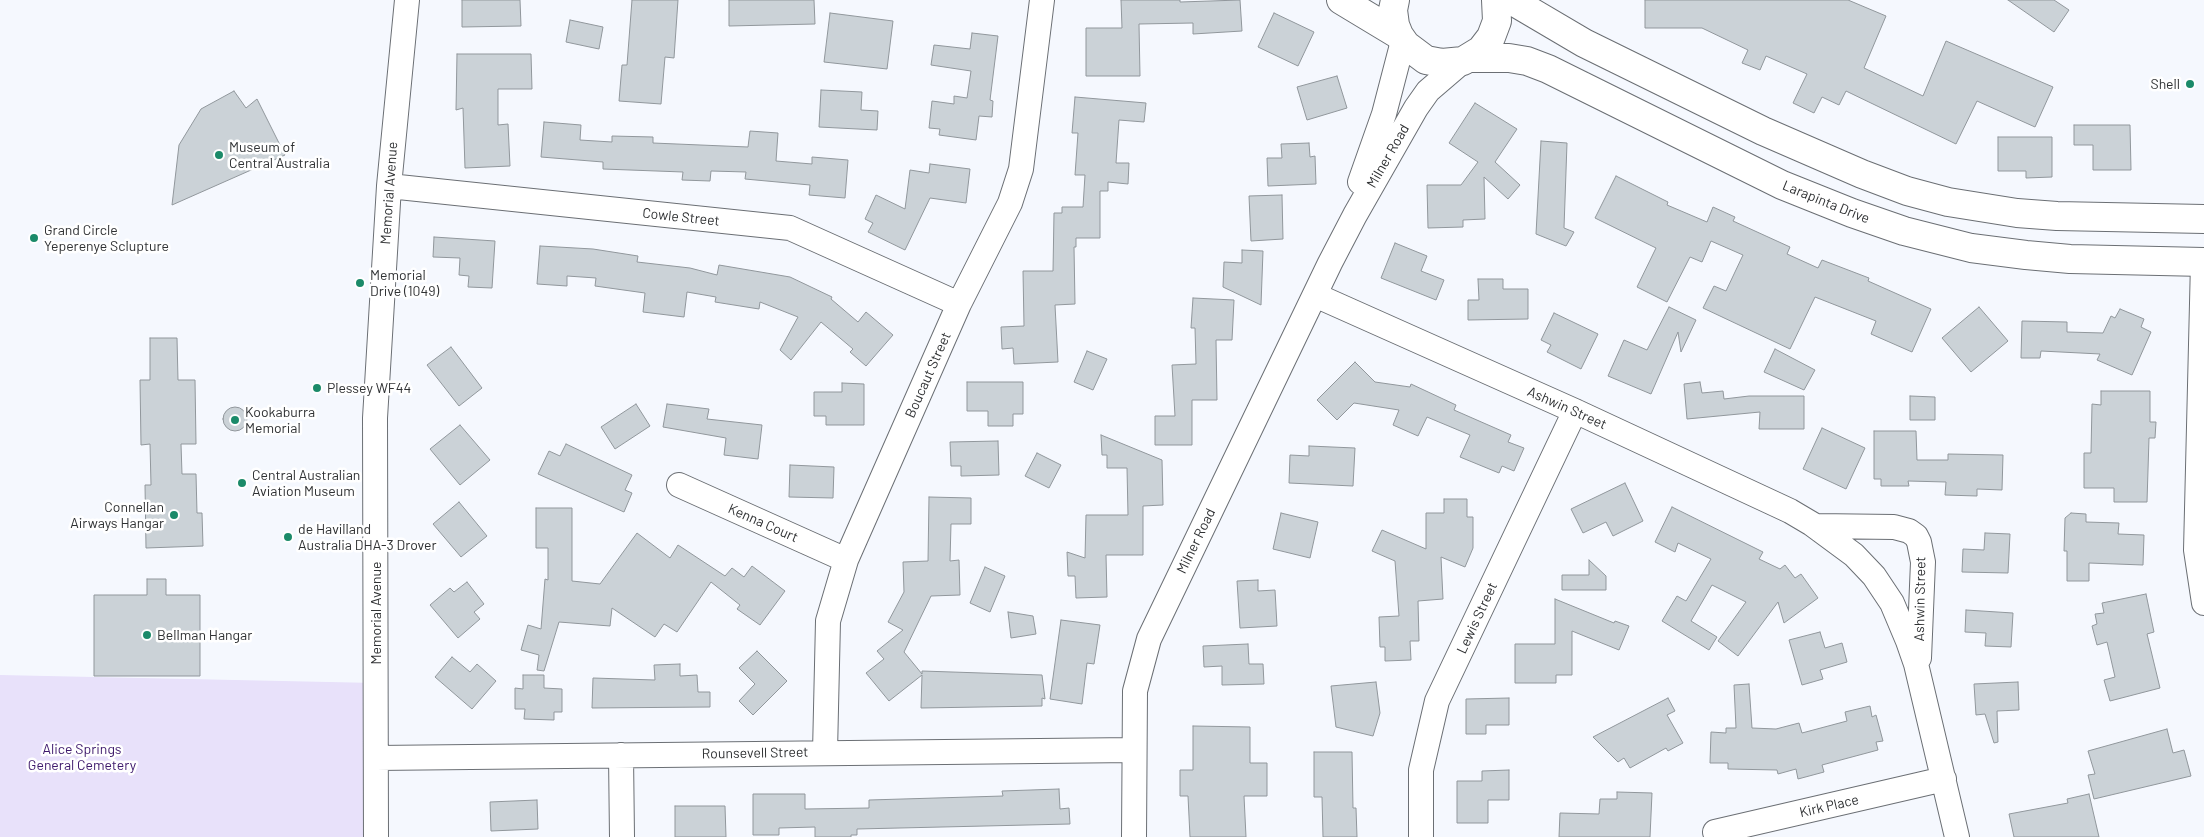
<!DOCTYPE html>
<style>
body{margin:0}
canvas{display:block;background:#f5f8fe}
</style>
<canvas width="2204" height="837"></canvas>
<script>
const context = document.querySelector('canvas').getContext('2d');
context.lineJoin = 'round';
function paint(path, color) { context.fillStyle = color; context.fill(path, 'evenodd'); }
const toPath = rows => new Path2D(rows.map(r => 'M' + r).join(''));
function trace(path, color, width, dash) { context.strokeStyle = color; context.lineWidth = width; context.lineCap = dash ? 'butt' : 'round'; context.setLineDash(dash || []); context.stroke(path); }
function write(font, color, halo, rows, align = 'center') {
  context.font = font + ' Barlow,sans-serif'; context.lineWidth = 5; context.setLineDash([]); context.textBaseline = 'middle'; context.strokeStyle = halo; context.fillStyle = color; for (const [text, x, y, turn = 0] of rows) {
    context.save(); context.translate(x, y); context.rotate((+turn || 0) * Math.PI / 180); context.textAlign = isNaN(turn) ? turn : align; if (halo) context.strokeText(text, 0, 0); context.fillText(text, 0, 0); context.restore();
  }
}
const green = toPath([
 [0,675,376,683,376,837,0,837]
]);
const building = toPath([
 [462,0,520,0,521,26,462,27,462,0],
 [632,0,678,0,674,58,665,57,661,104,619,101,622,65,627,65,632,0],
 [729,0,814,0,815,24,729,26,729,0],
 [1121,0,1180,0,1180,2,1240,0,1242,31,1193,34,1193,23,1139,24,1140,76,1086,76,1086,28,1122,28,1121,0],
 [1645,0,1848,0,1886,16,1864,68,1923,96,1946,41,2053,87,2035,127,1977,101,1956,144,1846,91,1839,105,1822,97,1814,113,1793,103,1807,74,1766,56,1760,70,1742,63,1748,50,1702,28,1645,28,1645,0],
 [2008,0,2054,0,2069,10,2054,32,2008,0],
 [830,13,893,21,887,69,824,62,830,13],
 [1274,13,1314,32,1298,66,1258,47,1274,13],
 [570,20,603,27,599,49,566,42,570,20],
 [972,33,998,36,990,100,993,101,992,117,979,116,976,140,939,135,940,129,929,128,932,101,954,104,954,96,967,98,971,71,931,65,934,45,970,49,972,33],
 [457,54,531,54,532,89,498,89,498,125,508,124,510,166,465,168,463,108,456,110,457,54],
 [1337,76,1347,108,1307,120,1297,87,1337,76],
 [821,90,862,92,861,110,878,111,877,130,819,127,821,90],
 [234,91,246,108,257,99,285,155,172,205,179,145,201,109,234,91],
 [1075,97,1146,103,1144,122,1119,120,1116,163,1129,163,1128,184,1108,182,1108,191,1100,191,1100,238,1076,238,1076,247,1074,247,1075,304,1055,305,1058,362,1014,364,1013,348,1002,349,1001,327,1024,326,1023,271,1053,271,1054,213,1062,213,1062,207,1083,207,1085,175,1075,175,1078,133,1072,133,1075,97],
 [1475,103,1517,129,1495,162,1520,185,1508,199,1484,177,1485,219,1463,220,1463,227,1428,228,1427,185,1461,185,1478,162,1449,143,1475,103],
 [544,122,581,125,580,140,612,142,612,136,653,137,653,143,748,147,750,131,778,133,776,161,812,164,812,157,848,160,845,198,809,195,810,185,745,179,746,172,711,171,710,181,682,180,683,172,603,169,603,162,541,157,544,122],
 [2074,125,2130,125,2131,170,2093,170,2093,145,2074,145,2074,125],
 [1998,137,2052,137,2052,177,2026,178,2026,171,1998,171,1998,137],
 [1541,141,1567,143,1564,228,1574,232,1566,246,1536,234,1541,141],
 [1309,143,1310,157,1315,156,1316,184,1268,186,1267,158,1282,158,1281,144,1309,143],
 [930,164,970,169,966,203,930,198,905,250,868,232,873,223,865,219,876,195,905,209,910,170,929,173,930,164],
 [1616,176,1668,202,1667,205,1707,222,1713,207,1735,217,1733,221,1790,247,1787,254,1818,268,1822,260,1869,278,1868,281,1931,309,1912,352,1871,334,1876,321,1815,297,1790,349,1703,308,1714,286,1726,291,1743,255,1711,241,1702,262,1690,257,1667,302,1637,287,1656,248,1595,218,1616,176],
 [1282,195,1283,239,1251,241,1249,196,1282,195],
 [434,237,495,241,492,288,468,287,469,276,459,275,460,258,433,257,434,237],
 [1395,243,1427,256,1421,271,1444,280,1436,300,1381,278,1395,243],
 [540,246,593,249,638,256,637,262,690,268,717,275,719,265,790,277,832,297,831,299,858,322,866,312,893,335,866,366,850,352,853,349,821,322,791,360,780,350,798,317,760,302,759,309,715,302,716,297,687,292,684,317,643,312,645,293,595,286,596,278,567,276,567,286,537,284,540,246],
 [1242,250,1263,251,1261,305,1223,287,1224,262,1242,263,1242,250],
 [1478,279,1503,279,1503,289,1528,289,1528,319,1468,320,1468,300,1479,300,1478,279],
 [1193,298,1234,300,1232,340,1216,340,1217,400,1192,400,1192,445,1155,445,1155,416,1175,416,1172,365,1196,364,1195,328,1191,328,1193,298],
 [1669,307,1696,320,1681,352,1678,332,1651,394,1608,376,1624,340,1647,350,1669,307],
 [1979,307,2008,341,1971,372,1942,338,1979,307],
 [2120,309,2144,319,2141,327,2151,332,2132,375,2097,360,2100,354,2041,351,2040,358,2021,358,2022,321,2067,322,2067,332,2103,333,2111,316,2115,318,2120,309],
 [1554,313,1598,334,1581,369,1547,352,1551,345,1541,340,1554,313],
 [150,338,177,338,178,380,195,380,196,444,181,444,182,474,196,474,197,513,202,513,203,546,146,548,145,485,151,485,150,444,141,445,140,380,150,380,150,338],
 [451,347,482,388,459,406,427,365,451,347],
 [1775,349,1815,370,1804,390,1764,372,1775,349],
 [1087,351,1107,359,1093,390,1074,382,1087,351],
 [1355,362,1375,382,1410,387,1411,384,1456,405,1454,410,1511,435,1508,442,1524,448,1514,471,1502,466,1499,473,1460,457,1470,435,1427,417,1418,436,1393,425,1399,410,1354,403,1337,420,1317,400,1355,362],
 [967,382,1023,382,1023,414,1013,414,1013,426,988,426,988,411,967,411,967,382],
 [1700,382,1702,393,1723,391,1724,399,1749,396,1804,396,1804,429,1759,429,1760,412,1687,419,1684,384,1700,382],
 [842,383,864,384,864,425,826,425,826,416,814,416,814,392,842,392,842,383],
 [2101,391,2150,391,2150,422,2156,422,2155,438,2149,438,2147,502,2114,502,2114,488,2084,488,2084,453,2091,453,2092,404,2101,405,2101,391],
 [1910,396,1935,397,1935,420,1910,420,1910,396],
 [636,404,650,426,615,449,601,427,636,404],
 [667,404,709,409,707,419,762,425,758,459,724,455,726,438,663,427,667,404],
 '223 419a12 12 0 1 1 24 0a12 12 0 1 1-24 0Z',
 [460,425,490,460,460,485,430,449,460,425],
 [1822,428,1865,448,1846,489,1803,469,1822,428],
 [1874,431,1916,431,1917,460,1948,460,1948,454,2003,455,2002,490,1977,489,1977,496,1945,495,1946,482,1908,481,1909,486,1881,486,1881,479,1874,479,1874,431],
 [1101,435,1162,460,1163,505,1143,506,1143,555,1106,555,1107,597,1076,598,1075,576,1068,576,1067,552,1085,558,1086,515,1128,515,1127,468,1107,468,1107,455,1102,455,1101,435],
 [998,441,999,475,961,476,961,466,951,466,950,442,998,441],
 [566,444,632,475,625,490,632,493,624,512,538,474,549,451,560,456,566,444],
 [1309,446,1355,448,1353,486,1289,483,1290,455,1309,456,1309,446],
 [1037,453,1061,465,1049,488,1025,476,1037,453],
 [790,465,834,467,833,498,789,497,790,465],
 [1625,483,1643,521,1613,536,1606,522,1583,533,1571,509,1625,483],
 [929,497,971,498,971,524,951,524,950,561,959,560,960,595,931,596,904,652,922,674,922,671,1042,675,1045,699,1042,698,1042,706,921,708,922,675,889,701,866,673,884,659,877,651,903,630,888,622,904,592,903,562,928,561,929,497],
 [1444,499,1467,499,1467,517,1473,517,1473,548,1465,567,1441,557,1443,599,1418,601,1419,641,1410,641,1411,660,1385,661,1385,647,1380,647,1379,617,1399,616,1395,561,1372,551,1382,530,1426,549,1426,513,1444,513,1444,499],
 [459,502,487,536,461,557,433,524,459,502],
 [1672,507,1763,552,1759,559,1780,569,1785,565,1795,578,1801,574,1818,598,1784,623,1778,602,1738,656,1718,641,1746,602,1712,585,1691,621,1717,637,1709,650,1662,621,1677,596,1686,601,1711,559,1678,543,1675,552,1655,542,1672,507],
 [536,508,572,508,572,581,600,584,637,533,670,558,678,545,725,576,732,568,744,577,752,566,785,591,760,625,737,609,740,605,711,582,677,632,664,624,655,637,612,608,610,626,559,622,544,671,537,670,539,655,521,650,528,625,541,629,545,579,548,580,548,548,536,548,536,508],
 [1281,513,1318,522,1310,558,1273,549,1281,513],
 [2071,513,2086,514,2086,522,2119,523,2118,534,2144,535,2143,565,2089,563,2089,581,2067,581,2067,551,2064,551,2065,518,2071,513],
 [1985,533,2010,534,2008,573,1962,572,1963,549,1984,550,1985,533],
 [1589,560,1606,576,1606,590,1562,590,1562,575,1589,575,1589,560],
 [985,567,1005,576,990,612,970,603,985,567],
 [147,579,166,579,166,595,200,595,200,676,94,676,94,595,147,595,147,579],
 [1258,580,1258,591,1275,590,1277,626,1240,628,1237,581,1258,580],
 [467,582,484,604,474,612,480,619,458,638,430,605,450,588,454,592,467,582],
 [2146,594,2154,632,2147,634,2160,688,2110,701,2104,680,2115,677,2107,642,2097,645,2092,626,2097,624,2095,614,2104,613,2102,603,2146,594],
 [1555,599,1614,623,1615,621,1629,626,1619,650,1572,631,1572,675,1556,675,1556,683,1515,683,1515,644,1555,644,1555,599],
 [1966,610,2013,613,2011,647,1985,646,1986,633,1965,632,1966,610],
 [1008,612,1033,616,1036,634,1011,638,1008,612],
 [1061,620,1100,625,1094,664,1087,663,1082,704,1050,699,1061,620],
 [1820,632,1825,648,1842,643,1847,662,1820,670,1823,679,1802,685,1789,640,1820,632],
 [1248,644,1249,664,1263,664,1264,684,1222,685,1222,666,1204,667,1203,646,1248,644],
 [757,651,787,681,753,715,739,701,755,684,739,668,757,651],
 [452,657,470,672,477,664,496,681,472,709,435,677,452,657],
 [680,664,680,676,697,675,698,692,710,692,710,707,592,708,593,678,655,680,654,665,680,664],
 [523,675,544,675,544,688,562,689,562,712,554,712,554,720,524,719,525,709,515,709,515,688,523,689,523,675],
 [1376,682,1380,713,1373,736,1336,727,1331,686,1376,682],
 [2018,682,2019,710,1997,711,1998,742,1994,743,1985,714,1976,715,1974,684,2018,682],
 [1749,684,1752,728,1776,729,1799,723,1802,733,1847,721,1845,712,1870,706,1872,717,1876,715,1883,741,1876,742,1878,750,1822,765,1824,772,1798,779,1796,769,1778,774,1777,770,1728,769,1728,763,1710,763,1711,732,1726,733,1726,728,1736,728,1734,685,1749,684],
 [1509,698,1509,725,1486,725,1486,734,1466,734,1466,699,1509,698],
 [1668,698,1675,711,1667,715,1683,743,1668,751,1666,748,1630,768,1624,758,1618,762,1593,737,1668,698],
 [1193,726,1250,727,1250,763,1267,763,1267,796,1244,796,1246,837,1190,837,1188,796,1180,796,1180,770,1193,770,1193,726],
 [2167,729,2173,753,2184,750,2191,776,2094,799,2088,775,2095,774,2088,751,2167,729],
 [1314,752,1352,752,1353,808,1356,808,1357,837,1323,837,1322,797,1314,797,1314,752],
 [1509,770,1509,800,1488,800,1488,823,1457,823,1457,781,1482,781,1482,771,1509,770],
 [1059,789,1060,809,1069,808,1070,824,857,829,857,835,851,835,851,837,815,837,815,827,779,828,779,835,753,835,753,794,805,794,805,809,869,808,869,800,1003,796,1002,791,1059,789],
 [1617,792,1652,793,1650,837,1559,837,1560,813,1599,814,1600,799,1617,799,1617,792],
 [2089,794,2099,837,2014,837,2009,814,2068,803,2067,799,2089,794],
 [537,800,538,829,491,831,490,802,537,800],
 [675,806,725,806,726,837,675,837,675,806]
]);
const minor = toPath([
 [1360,182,1384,114,1403,41],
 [389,186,790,228,959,304],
 [2203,262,2196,550,2204,603],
 [1315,295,1575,411,1790,511,1812,524,1854,555,1874,576,1892,603,1908,641,1916,664,1957,837],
 [679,485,846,560],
 [1816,526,1894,527,1909,531,1916,536,1919,542,1923,562,1919,658],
 [825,752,828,621,846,560,959,304,1010,203,1021,169,1042,0],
 [621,755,622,837],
 [376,758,1134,750],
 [1715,832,1944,779],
 [376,837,375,418,389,186,407,0],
 [1134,837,1135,691,1149,639,1330,263,1355,215,1416,108,1428,91,1463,61],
 [1421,837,1421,770,1437,701,1575,411]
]);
const major = toPath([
 [1341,0,1399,35],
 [1395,0,1393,10,1395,25,1399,35,1406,45,1426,60,1442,63,1463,61,1481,50,1491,37,1497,21,1496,0],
 [1511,0,1584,43,1763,131,1862,174,1907,191,1948,202,2017,213,2057,216,2204,219],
 [1471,58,1509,58,1527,61,1548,69,1782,185,1852,213,1904,231,1971,248,2026,255,2070,259,2204,262]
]);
const markers = [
 [2190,84,5,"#1b8a69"],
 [219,155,5,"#1b8a69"],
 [34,238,5,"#1b8a69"],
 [360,283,5,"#1b8a69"],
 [317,388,5,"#1b8a69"],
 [235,420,5,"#1b8a69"],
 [242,483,5,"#1b8a69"],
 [174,515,5,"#1b8a69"],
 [288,537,5,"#1b8a69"],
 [147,635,5,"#1b8a69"]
];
const poiNames = [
 ["Shell",2180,84,"right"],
 ["Museum of",229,147],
 ["Central Australia",229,163],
 ["Grand Circle",44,230],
 ["Yeperenye Sclupture",44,246],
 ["Memorial",370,275],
 ["Drive (1049)",370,291],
 ["Plessey WF44",327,388],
 ["Kookaburra",245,412],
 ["Memorial",245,428],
 ["Central Australian",252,475],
 ["Aviation Museum",252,491],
 ["Connellan",164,507,"right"],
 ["Airways Hangar",164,523,"right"],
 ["de Havilland",298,529],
 ["Australia DHA-3 Drover",298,545],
 ["Bellman Hangar",157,635]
];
const streetNames = [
 ["Milner Road",1388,156,-60],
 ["Memorial Avenue",389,193,-86],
 ["Larapinta Drive",1826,202,22],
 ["Cowle Street",681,217,6],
 ["Boucaut Street",928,375,-66],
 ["Ashwin Street",1567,408,24],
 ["Kenna Court",763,523,24],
 ["Milner Road",1196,541,-64],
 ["Ashwin Street",1920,599,-89],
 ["Memorial Avenue",376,613,-90],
 ["Lewis Street",1477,618,-65],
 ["Rounsevell Street",755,753,-1],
 ["Kirk Place",1829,806,-13]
];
const parkNames = [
 ["Alice Springs",82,749],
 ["General Cemetery",82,765]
];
paint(green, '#e8e1fa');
paint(building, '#cbd2d7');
trace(building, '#91979c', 1);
trace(minor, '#6b6f74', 26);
trace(major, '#6b6f74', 30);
trace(minor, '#fff', 24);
trace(major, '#fff', 28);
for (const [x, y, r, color] of markers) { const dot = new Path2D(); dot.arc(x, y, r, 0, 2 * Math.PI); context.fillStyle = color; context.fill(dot); trace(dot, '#fff', 2); }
write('14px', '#303234', '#fff', poiNames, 'left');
write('14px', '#303234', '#fff', streetNames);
write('14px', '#3d186b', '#fff', parkNames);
</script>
